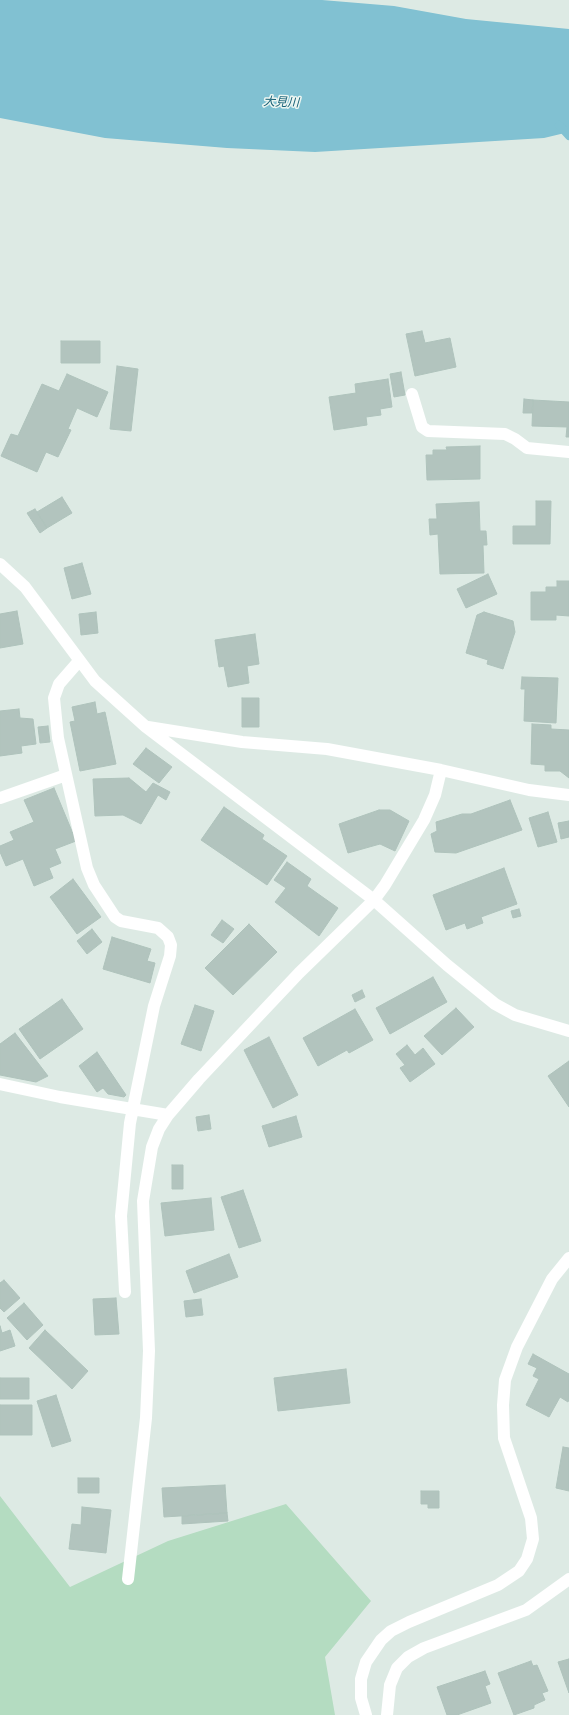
<!DOCTYPE html>
<meta charset="utf-8">
<style>
body{margin:0}
canvas{display:block;background:#ddeae4}
</style>
<canvas width="569" height="1715"></canvas>
<script>
const context = document.querySelector('canvas').getContext('2d');
context.lineJoin = 'round';
function paint(path, color) { context.fillStyle = color; context.fill(path, 'evenodd'); }
const toPath = rows => new Path2D(rows.map(r => 'M' + r).join(''));
function trace(path, color, width, dash) { context.strokeStyle = color; context.lineWidth = width; context.lineCap = dash ? 'butt' : 'round'; context.setLineDash(dash || []); context.stroke(path); }
function write(font, color, halo, rows, align = 'center') {
  context.font = font + ' Roboto,"Noto Sans JP",sans-serif'; context.lineWidth = 3; context.setLineDash([]); context.textBaseline = 'middle'; context.strokeStyle = halo; context.fillStyle = color; for (const [text, x, y, turn = 0] of rows) {
    context.save(); context.translate(x, y); context.rotate((+turn || 0) * Math.PI / 180); context.textAlign = isNaN(turn) ? turn : align; if (halo) context.strokeText(text, 0, 0); context.fillText(text, 0, 0); context.restore();
  }
}
const green = toPath([
 [0,1496,70,1587,168,1541,286,1504,371,1601,325,1657,335,1715,0,1715]
]);
const water = toPath([
 [0,0,322,0,394,6,466,19,569,29,569,132,544,138,315,152,227,148,105,138,0,118]
]);
const stream = toPath([
 [559,125,569,136]
]);
const building = toPath([
 [422,331,425,343,450,338,456,367,415,376,406,334,422,331],
 [61,341,100,341,100,363,61,363,61,341],
 [117,366,138,369,131,431,110,429,117,366],
 [401,372,405,395,394,397,390,374,401,372],
 [67,374,108,392,97,417,77,408,68,429,71,430,58,457,46,452,37,472,1,456,11,434,18,436,42,384,59,391,67,374],
 [388,379,392,407,380,409,381,415,366,417,367,425,334,430,329,397,356,393,355,384,388,379],
 [524,399,533,400,532,413,523,413,524,399],
 [533,400,569,402,569,437,566,437,567,427,532,426,533,400],
 [480,446,480,479,427,480,426,455,433,455,433,450,447,450,446,447,480,446],
 [62,497,72,513,47,528,37,512,62,497],
 [536,501,551,501,550,544,513,544,513,526,536,526,536,501],
 [479,502,480,531,486,531,487,545,483,545,484,573,440,574,438,534,430,535,429,519,437,519,436,504,479,502],
 [35,509,47,528,40,533,27,513,35,509],
 [82,563,91,594,72,599,64,568,82,563],
 [488,574,497,594,466,608,457,589,488,574],
 [557,581,569,581,569,616,556,615,556,620,531,620,531,592,546,592,546,587,557,587,557,581],
 [17,611,23,644,0,648,0,614,17,611],
 [96,612,98,633,81,635,79,614,96,612],
 [484,612,513,621,515,632,503,669,487,664,488,660,466,653,477,615,484,612],
 [255,634,259,664,247,666,249,683,228,687,224,666,219,667,215,640,255,634],
 [522,677,558,678,556,723,524,721,525,689,521,689,522,677],
 [242,698,259,698,259,727,242,727,242,698],
 [95,702,97,714,105,712,116,764,80,771,70,722,75,721,72,707,95,702],
 [19,709,20,718,33,719,36,744,21,746,22,753,0,756,0,711,19,709],
 [532,724,551,725,551,729,569,730,569,778,560,771,545,771,545,765,531,764,532,724],
 [48,726,50,742,40,743,38,727,48,726],
 [146,748,172,767,159,783,133,764,146,748],
 [129,778,146,792,153,783,170,792,166,800,158,795,141,824,123,815,95,816,93,779,129,778],
 [54,788,76,841,55,849,61,863,49,868,53,878,34,886,23,859,6,866,0,852,0,846,14,840,10,832,34,822,24,800,54,788],
 [510,800,522,830,456,853,435,852,431,834,437,831,436,822,462,814,471,814,510,800],
 [224,807,264,835,262,839,287,856,267,885,201,840,224,807],
 [379,810,390,810,409,821,395,851,380,844,348,853,339,824,379,810],
 [548,812,557,842,538,847,529,818,548,812],
 [569,821,569,837,561,839,558,823,569,821],
 [287,862,311,879,307,886,338,908,319,936,275,902,286,888,274,880,287,862],
 [504,868,517,904,481,917,483,923,467,929,465,923,446,930,433,895,504,868],
 [73,879,101,917,77,934,50,897,73,879],
 [519,909,521,916,513,918,511,911,519,909],
 [222,920,234,929,223,943,211,935,222,920],
 [249,924,277,952,233,995,205,968,249,924],
 [92,929,102,942,87,954,77,941,92,929],
 [112,937,151,949,147,961,155,963,150,983,103,969,112,937],
 [433,977,447,1002,390,1034,376,1008,433,977],
 [362,990,365,997,355,1002,352,995,362,990],
 [62,999,83,1029,40,1059,19,1029,62,999],
 [195,1005,214,1011,201,1051,181,1044,195,1005],
 [456,1008,474,1027,442,1055,424,1036,456,1008],
 [355,1009,373,1040,349,1053,347,1050,318,1066,303,1038,355,1009],
 [15,1033,48,1076,36,1082,0,1075,0,1044,15,1033],
 [269,1037,298,1095,273,1108,244,1050,269,1037],
 [407,1045,415,1055,423,1048,435,1064,410,1082,400,1068,405,1065,396,1054,407,1045],
 [97,1052,126,1095,124,1097,108,1094,103,1088,97,1092,79,1066,97,1052],
 [569,1061,569,1107,548,1076,569,1061],
 [209,1115,211,1129,198,1131,196,1117,209,1115],
 [296,1116,302,1137,269,1147,262,1126,296,1116],
 [172,1165,183,1165,183,1189,172,1189,172,1165],
 [243,1190,261,1241,239,1248,221,1197,243,1190],
 [211,1198,214,1230,165,1236,161,1203,211,1198],
 [229,1254,238,1277,194,1293,186,1271,229,1254],
 [4,1280,20,1298,4,1312,0,1308,0,1283,4,1280],
 [116,1298,119,1334,95,1335,93,1299,116,1298],
 [201,1299,203,1315,186,1317,184,1301,201,1299],
 [24,1303,43,1325,27,1340,7,1318,24,1303],
 [0,1326,2,1333,10,1330,15,1346,0,1351,0,1326],
 [45,1330,88,1371,72,1389,29,1348,45,1330],
 [533,1354,569,1374,569,1399,568,1402,560,1397,549,1417,526,1405,539,1379,533,1376,537,1368,528,1364,533,1354],
 [346,1369,350,1403,278,1411,274,1378,346,1369],
 [0,1378,29,1378,29,1399,0,1399,0,1378],
 [56,1395,71,1441,52,1447,37,1401,56,1395],
 [0,1405,32,1405,32,1435,0,1435,0,1405],
 [563,1447,569,1448,569,1491,556,1488,563,1447],
 [78,1478,99,1478,99,1493,78,1493,78,1478],
 [225,1485,227,1513,164,1517,162,1488,225,1485],
 [421,1491,439,1491,439,1508,428,1508,428,1504,421,1504,421,1491],
 [82,1507,111,1510,106,1553,69,1549,72,1524,81,1525,82,1507],
 [227,1513,228,1521,182,1524,182,1516,227,1513],
 [569,1659,569,1693,558,1662,569,1659],
 [531,1661,533,1666,537,1665,548,1691,542,1693,545,1700,534,1705,534,1708,514,1715,498,1673,531,1661],
 [485,1671,490,1684,485,1686,491,1703,457,1715,447,1715,437,1687,485,1671]
]);
const minor = toPath([
 [412,394,422,427,428,431,505,434,515,439,527,448,569,452],
 [0,564,25,587,95,681,146,727,374,900,447,965,495,1004,515,1015,569,1031],
 [79,661,59,684,54,698,58,738,87,868,94,885,115,917,121,921,158,928,168,937,171,945,170,956,154,1006,130,1123,121,1216,125,1292],
 [148,727,242,742,327,749,441,770,529,790,569,795],
 [0,798,66,775],
 [0,1084,60,1097,168,1115],
 [128,1579,146,1418,149,1351,143,1201,152,1147,159,1129,168,1115,199,1079,299,973,374,900,385,885,424,820,435,795,441,770],
 [366,1715,361,1698,361,1679,366,1662,381,1640,391,1631,409,1622,498,1585,519,1571,527,1559,533,1539,531,1518,504,1438,503,1405,505,1380,517,1347,552,1279,569,1258],
 [387,1715,390,1685,397,1668,408,1657,424,1648,526,1610,569,1579]
]);
const waterNames = [
 ["大見川",281,103,2]
];
paint(green, '#b4dcc1');
paint(water, '#81c1d2');
trace(stream, '#81c1d2', 8);
paint(building, '#b2c4be');
trace(building, '#afc3bc', 1);
trace(minor, '#fff', 12);
write('italic 12px', '#176176', '#edf6f2', waterNames);
</script>
